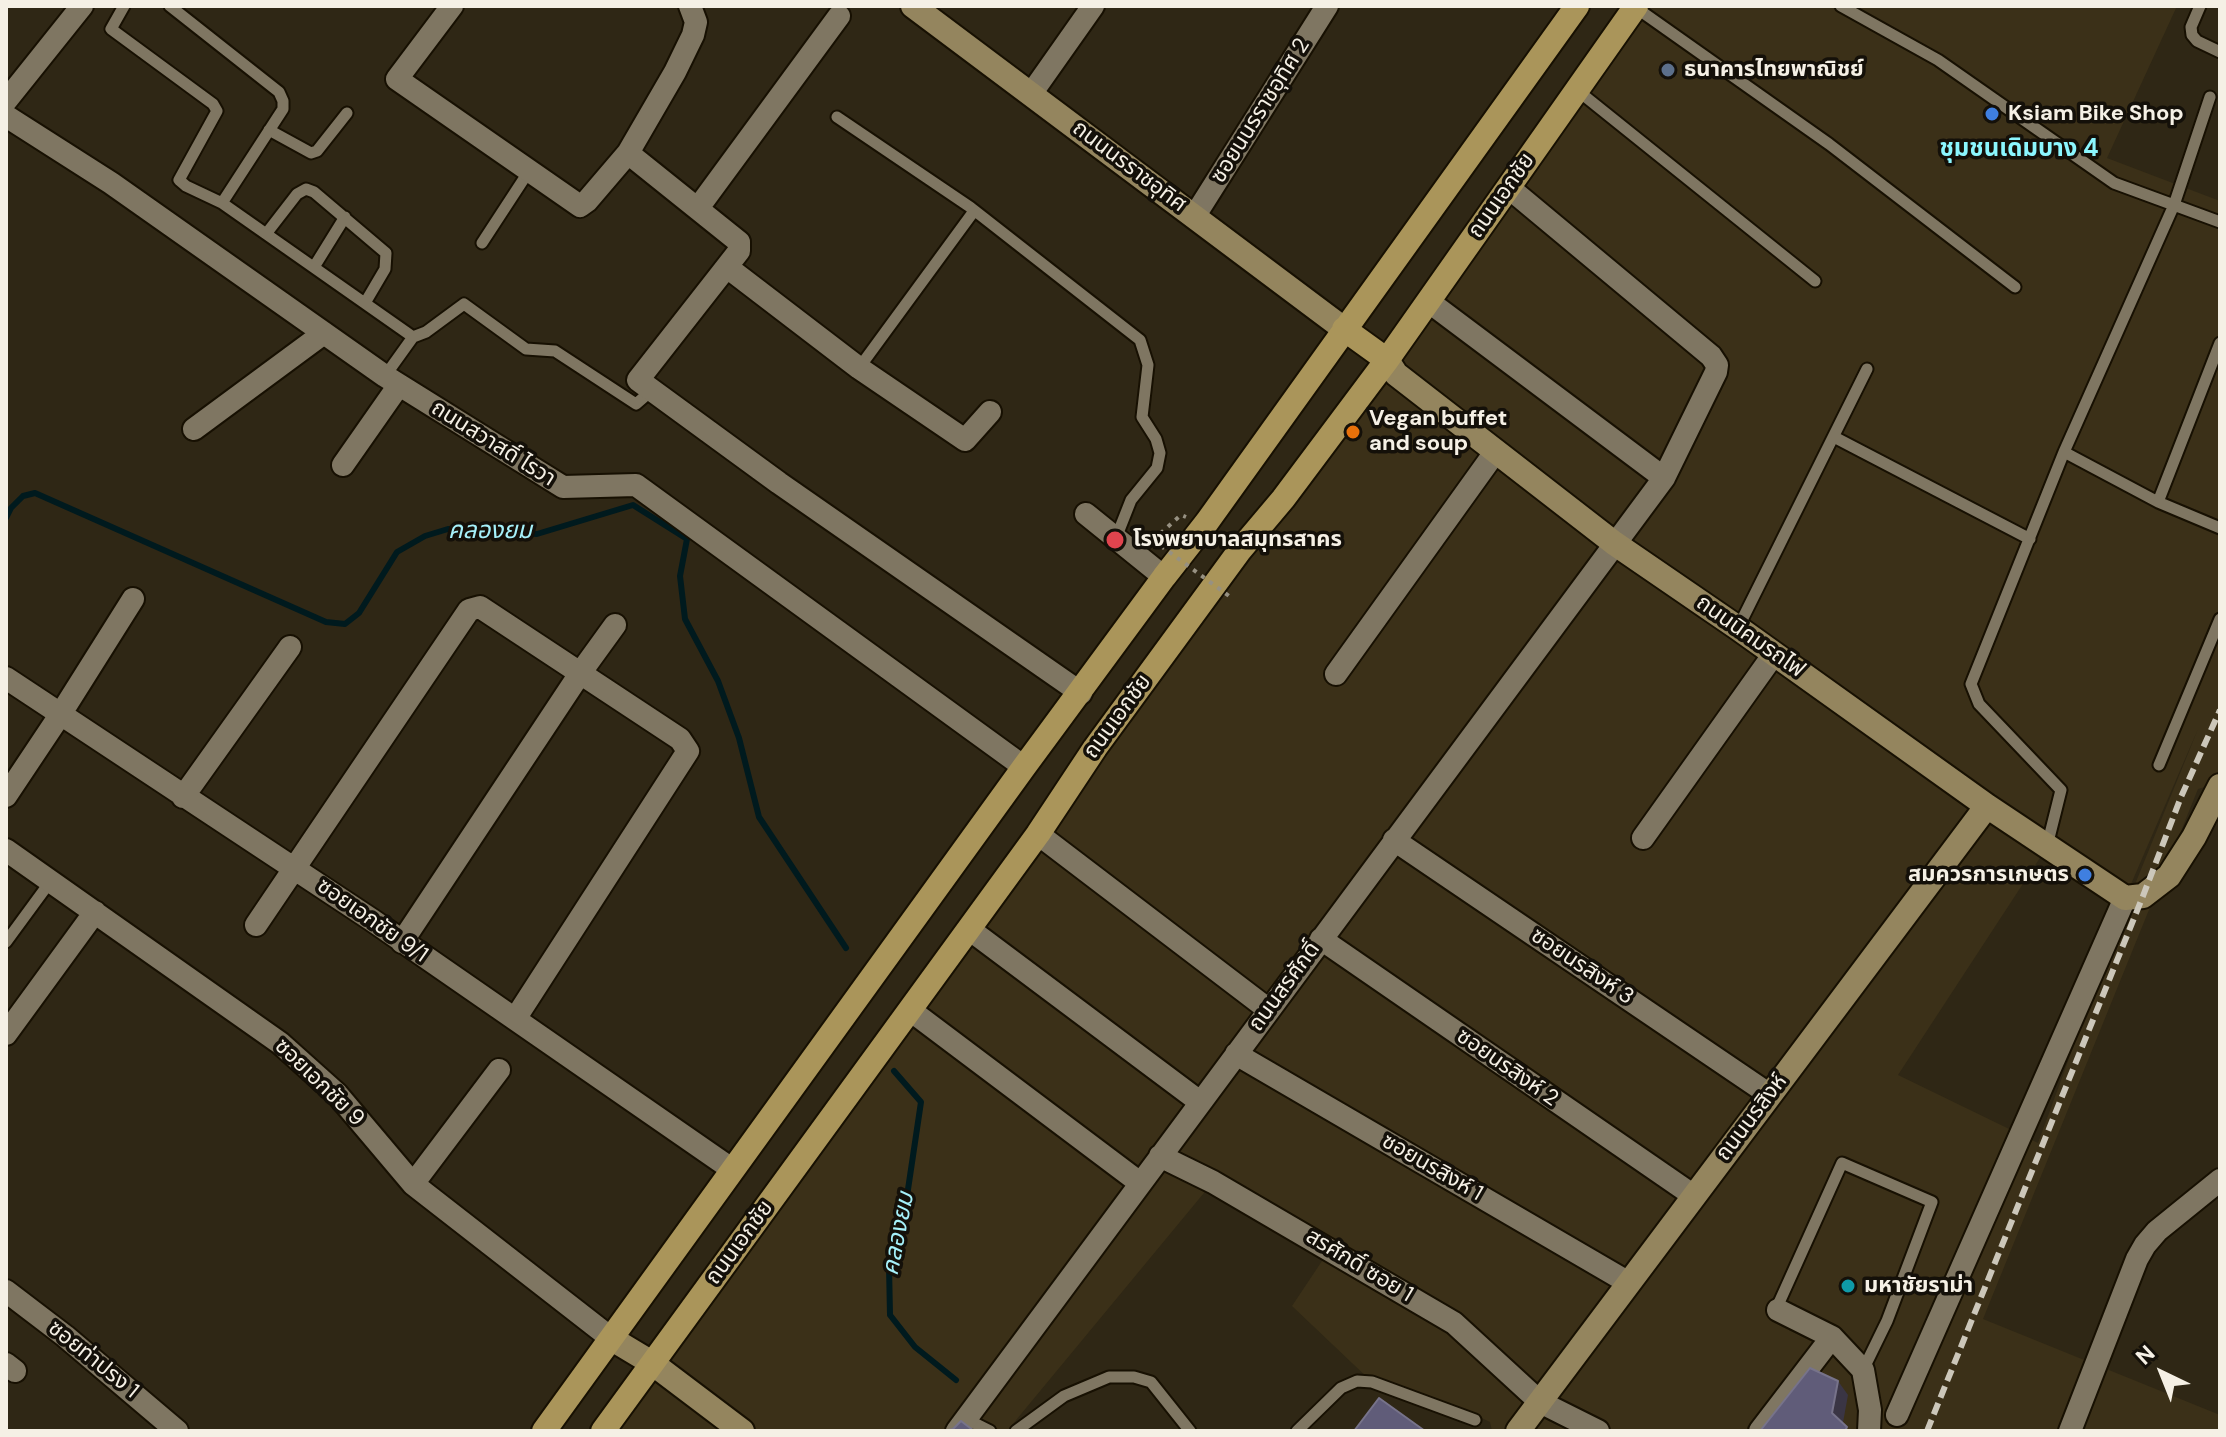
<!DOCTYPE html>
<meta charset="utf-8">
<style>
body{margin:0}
#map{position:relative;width:2226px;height:1437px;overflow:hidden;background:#2f2715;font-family:"DM Sans",sans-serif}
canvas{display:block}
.frame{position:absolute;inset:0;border:8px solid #f5f0e5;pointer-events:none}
.north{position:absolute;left:2122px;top:1333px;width:80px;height:80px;-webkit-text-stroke:6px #141009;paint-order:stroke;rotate:317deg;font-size:22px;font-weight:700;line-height:32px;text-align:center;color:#f5f0e5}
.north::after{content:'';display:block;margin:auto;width:28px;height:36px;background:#f5f0e5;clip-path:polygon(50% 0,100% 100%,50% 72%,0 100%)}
</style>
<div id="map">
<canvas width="2226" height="1437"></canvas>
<div class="frame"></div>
<div class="north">N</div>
</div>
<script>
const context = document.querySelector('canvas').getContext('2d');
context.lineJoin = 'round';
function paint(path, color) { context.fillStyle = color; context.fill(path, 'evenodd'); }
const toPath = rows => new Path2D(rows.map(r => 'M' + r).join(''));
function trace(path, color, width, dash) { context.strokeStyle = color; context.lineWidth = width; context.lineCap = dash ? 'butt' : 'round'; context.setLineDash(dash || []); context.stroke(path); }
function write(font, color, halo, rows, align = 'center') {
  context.font = font + ' "DM Sans","Noto Sans Thai",sans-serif'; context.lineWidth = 7; context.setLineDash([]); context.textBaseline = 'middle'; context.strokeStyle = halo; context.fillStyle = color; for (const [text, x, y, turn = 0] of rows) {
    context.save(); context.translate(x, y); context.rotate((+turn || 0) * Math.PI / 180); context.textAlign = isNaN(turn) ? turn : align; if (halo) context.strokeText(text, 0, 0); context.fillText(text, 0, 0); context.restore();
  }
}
const built = toPath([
 [1636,6,2177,6,2107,158,2220,201,2220,774,2215,784,2198,789,1983,1319,2220,1415,2220,1431,1492,1431,1490,1422,1475,1415,1372,1382,1292,1306,1330,1249,1213,1182,1007,1431,990,1431,966,1419,957,1431,603,1431],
 [2198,729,2114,936,2038,1143,1898,1075,2047,847,2125,898]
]);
const stream = toPath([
 [6,518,11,508,23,496,35,493,326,622,345,624,359,613,397,552,425,536,448,529,537,534,633,505,687,539,680,576,685,619,718,681,739,738,759,817,846,948],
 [894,1071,921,1102,903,1223,889,1266,890,1315,915,1347,956,1380]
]);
const path = toPath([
 [1153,540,1181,515,1186,517]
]);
const lane = toPath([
 [124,6,111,29,213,104,217,111,179,180,186,186,222,203],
 [170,6,279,92,283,101,283,109,222,203,413,337,385,376],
 [1841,6,1938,60,2114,183,2220,222],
 [2200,6,2191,27,2192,35,2197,41,2220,52],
 [1635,7,1829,144,2015,287],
 [1577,90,1815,281],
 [837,117,970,207,1140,340,1148,365,1142,417,1156,439,1160,453,1157,468,1131,500,1116,538],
 [269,130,311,153,317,151,347,113],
 [266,234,297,194,306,189,314,192,386,253,385,269,365,303],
 [482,243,529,171],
 [314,267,345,217],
 [413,337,426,332,464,304,526,349,555,351,636,404,651,391],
 [859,368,974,211],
 [1834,437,2030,539],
 [2064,452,2158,502,2220,528],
 [2158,502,2220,343],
 [1738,628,1867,369],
 [2159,765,2220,619],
 [2047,846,2061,790,1979,704,1971,684,2064,452,2174,205,2210,97],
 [6,942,50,882],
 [1778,1310,1778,1305,1842,1163,1932,1202,1887,1321,1863,1370],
 [966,1419,990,1431],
 [1016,1431,1064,1396,1109,1377,1134,1377,1151,1382,1190,1431],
 [1297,1431,1341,1388,1357,1381,1372,1382,1475,1420]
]);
const street = toPath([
 [452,6,397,79,580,206,587,201,628,153,675,72,693,35,696,22,690,6],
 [1031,94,1093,6],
 [6,101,82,6],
 [6,116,111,183,385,376,563,487,636,485,1024,767],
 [628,153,739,242,739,251,638,380,779,483,1081,693],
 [698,208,839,16],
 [1194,217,1327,6],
 [727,267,859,368,965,440,990,412],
 [1428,301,1664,478],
 [194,429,324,333],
 [343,465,399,385],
 [1086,514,1164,577],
 [1336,674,1496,451],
 [6,678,372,920,733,1170],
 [6,796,60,715,133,599],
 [183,797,290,647],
 [1038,834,1269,1010],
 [1643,838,1774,654],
 [1394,840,1770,1095],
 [6,850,280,1043,337,1094,413,1184,612,1339],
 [256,925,469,610,480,607,680,739,688,751,515,1019],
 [969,929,1200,1102],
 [1321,939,1694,1196],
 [402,942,581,672,615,625],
 [910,1010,1140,1183],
 [6,1034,95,912],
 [1236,1054,1629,1283],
 [1160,1156,1213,1182,1454,1323,1540,1402,1598,1431],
 [413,1184,499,1070],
 [6,1291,65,1336,177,1431],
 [1778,1310,1832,1337,1863,1370,1870,1410,1869,1431],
 [6,1364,15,1371],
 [1897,1415,2125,898],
 [957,1431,1664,478,1716,372,1717,365,1711,356,1508,187],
 [1760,1431,1832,1337],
 [2070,1431,2137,1259,2145,1245,2157,1231,2220,1180]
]);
const secondary = toPath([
 [913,6,1344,329],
 [1387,360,1396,374,1614,543,1738,628,1987,806,2125,898,2143,896,2169,876,2194,837,2220,786],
 [612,1339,652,1363,742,1431],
 [1518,1431,1987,806]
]);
const primary = toPath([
 [1344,329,1387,360],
 [544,1431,1024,767,1164,577,1207,522,1577,6],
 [603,1431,1038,834,1095,748,1240,550,1283,499,1387,360,1636,6]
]);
const rail = toPath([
 [1927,1431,2143,896,2181,797,2220,710]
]);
const pathBridge = toPath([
 [1153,540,1229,596]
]);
const shadedWall = toPath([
 [1838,1381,1848,1395,1842,1428,1832,1413]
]);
const building = toPath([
 [1810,1368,1838,1381,1832,1413,1847,1427,1845,1431,1760,1431,1810,1368],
 [1379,1398,1425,1431,1354,1431,1379,1398],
 [961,1421,974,1431,945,1431,953,1429,961,1421]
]);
const markers = [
 [1668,70,8,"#5c6f8a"],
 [1992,114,8,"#3f7fe0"],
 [1353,432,8,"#e8710a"],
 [1115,540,10,"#e0444e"],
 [2085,875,8,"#3f7fe0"],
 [1848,1286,8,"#0f9aa8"]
];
const poiNames = [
 ["ธนาคารไทยพาณิชย์",1684,70],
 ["Ksiam Bike Shop",2008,114],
 ["Vegan buffet",1369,419],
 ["and soup",1369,444],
 ["โรงพยาบาลสมุทรสาคร",1133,540],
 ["สมควรการเกษตร",2069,875,"right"],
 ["มหาชัยราม่า",1864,1286]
];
const streetNames = [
 ["ซอยนนรราชอุทิศ 2",1261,111,-58],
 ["ถนนนรราชอุทิศ",1129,167,37],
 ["ถนนเอกชัย",1502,196,-55],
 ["ถนนสวาสดิ์ ไรวา",493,444,32],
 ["ถนนนิคมรถไฟ",1750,637,35],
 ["ถนนเอกชัย",1118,717,-54],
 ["ซอยเอกชัย 9/1",372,921,35],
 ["ซอยนรสิงห์ 3",1582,967,34],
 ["ถนนสรศักดิ์",1285,987,-54],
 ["ซอยนรสิงห์ 2",1507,1068,35],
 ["ซอยเอกชัย 9",319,1083,44],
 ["ถนนนรสิงห์",1752,1118,-53],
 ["ซอยนรสิงห์ 1",1432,1168,30],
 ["ถนนเอกชัย",740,1243,-54],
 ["สรศักดิ์ ซอย 1",1359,1266,31],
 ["ซอยท่าปรง 1",93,1360,39]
];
const neighbourhoodNames = [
 ["ชุมชนเดิมบาง 4",2019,150]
];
const waterNames = [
 ["คลองยม",490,532],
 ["คลองยม",899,1234,-79]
];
paint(built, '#3b3018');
trace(stream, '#001a1e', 6);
trace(lane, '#171002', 15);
trace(street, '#171002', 26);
trace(secondary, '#171002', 28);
trace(primary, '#171002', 28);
trace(path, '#979182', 4, [4, 6]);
trace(lane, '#7f7662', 11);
trace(street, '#7f7662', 22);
trace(secondary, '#94855e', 24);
trace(primary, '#aa955a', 24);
trace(rail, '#ccc7ba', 6, [12, 6]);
trace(pathBridge, '#979182', 4, [4, 6]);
paint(shadedWall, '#3a3544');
paint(building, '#605c79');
trace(building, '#77738a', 2);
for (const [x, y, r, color] of markers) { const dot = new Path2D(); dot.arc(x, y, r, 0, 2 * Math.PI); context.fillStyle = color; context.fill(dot); trace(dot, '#141009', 3); }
write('bold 22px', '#f5f0e5', '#141009', poiNames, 'left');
write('22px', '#f5f0e5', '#141009', streetNames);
write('bold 24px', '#8bf6fe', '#141009', neighbourhoodNames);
write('italic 24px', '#a6f1fa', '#141009', waterNames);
</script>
